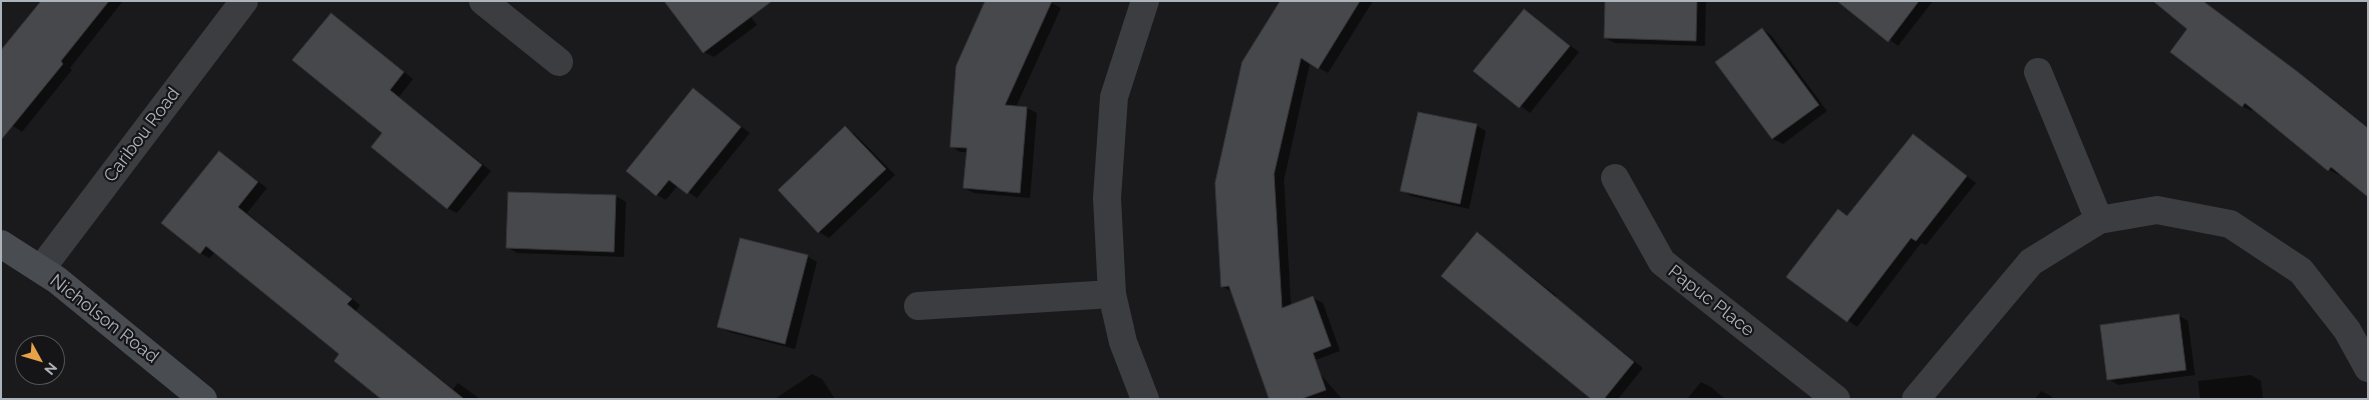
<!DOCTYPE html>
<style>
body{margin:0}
#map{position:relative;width:2369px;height:400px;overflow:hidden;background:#1a1a1c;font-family:Raleway,sans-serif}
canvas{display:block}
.frame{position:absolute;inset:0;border:2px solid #adb3ba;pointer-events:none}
.north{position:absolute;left:15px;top:335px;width:50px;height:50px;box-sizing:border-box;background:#151517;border:1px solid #525458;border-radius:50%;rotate:129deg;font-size:14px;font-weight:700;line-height:20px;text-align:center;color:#adb3ba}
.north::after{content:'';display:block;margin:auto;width:18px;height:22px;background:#e7a147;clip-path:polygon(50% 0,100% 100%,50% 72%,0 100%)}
</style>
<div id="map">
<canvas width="2369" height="400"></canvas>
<div class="frame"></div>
<div class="north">N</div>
</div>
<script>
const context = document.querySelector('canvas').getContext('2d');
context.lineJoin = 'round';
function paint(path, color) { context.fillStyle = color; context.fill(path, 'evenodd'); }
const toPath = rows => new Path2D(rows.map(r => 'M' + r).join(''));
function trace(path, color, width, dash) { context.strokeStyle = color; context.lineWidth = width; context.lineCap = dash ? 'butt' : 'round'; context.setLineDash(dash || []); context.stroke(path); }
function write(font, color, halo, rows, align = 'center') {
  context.font = font + ' Raleway,sans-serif'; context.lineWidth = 4.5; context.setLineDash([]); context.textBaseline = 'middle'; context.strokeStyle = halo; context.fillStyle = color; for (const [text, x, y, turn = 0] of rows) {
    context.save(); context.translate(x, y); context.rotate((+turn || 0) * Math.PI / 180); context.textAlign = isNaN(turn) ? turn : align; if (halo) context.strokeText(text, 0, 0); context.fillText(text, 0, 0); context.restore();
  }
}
const shadow = toPath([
 [41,1,123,1,70,68,72,70,22,132,1,118,1,51],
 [739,1,757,25,714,57,704,52],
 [1282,1,1373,1,1328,73,1310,63,1284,180,1291,306,1313,298,1323,303,1340,351,1310,362,1342,399,1270,399,1232,292,1222,286],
 [1606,1,1706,1,1705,46,1615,43,1605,38],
 [1840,1,1933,1,1898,46],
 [2155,1,2203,1,2308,79,2368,127,2368,195,2340,173,2339,175,2329,170,2254,109,2252,111,2242,106,2189,29],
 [1050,2,1061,8,1016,107,1027,108,1037,113,1030,198,974,193,964,188,967,152,960,152,951,146],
 [1524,10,1579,52,1530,113,1475,71],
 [331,14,413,79,399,97,491,171,457,213,447,208,384,133],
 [1762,29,1771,35,1827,111,1783,144,1773,139,1717,62],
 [693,90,750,133,697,198,678,185,666,200,657,195],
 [1419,113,1477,126,1486,131,1469,209,1411,196,1402,190],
 [845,128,855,134,895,175,829,238,819,232,780,191],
 [1913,135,1976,183,1926,245,1921,243,1857,327,1788,276,1838,210,1848,216],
 [219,152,267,188,247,213,360,305,356,311,453,389,458,383,480,399,383,399,341,354,215,252,210,258,200,253],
 [510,193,616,196,626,202,624,257,517,253,507,247],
 [1477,233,1557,296,1555,297,1643,368,1618,399,1593,399],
 [807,256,817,262,795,349,729,332,719,326],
 [2178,315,2188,321,2195,375,2118,385,2109,379],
 [812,374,822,379,835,399,775,399],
 [2251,375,2261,381,2263,399,2200,399,2198,381],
 [1701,382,1711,387,1725,399,1687,399],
 [2041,391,2051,396,2054,399,2035,399]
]);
const building = toPath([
 [41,1,109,1,61,61,63,64,1,140,1,50,41,1],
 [664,1,772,1,703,53,664,1],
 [985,1,1052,1,1005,105,1027,107,1020,193,963,188,967,148,950,147,956,66,985,1],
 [1280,1,1360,1,1318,69,1301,58,1274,174,1282,308,1313,296,1331,346,1313,353,1326,390,1301,399,1269,399,1229,286,1221,287,1215,183,1242,62,1280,1],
 [1605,1,1697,1,1696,41,1604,38,1605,1],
 [1837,1,1919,1,1888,42,1837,1],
 [2153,1,2203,1,2298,72,2368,128,2368,197,2331,167,2328,171,2245,103,2242,107,2170,52,2187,29,2153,1],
 [1524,9,1570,46,1519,108,1473,71,1524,9],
 [331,13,404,72,390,90,482,165,447,209,371,147,382,133,292,60,331,13],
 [1762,28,1819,105,1772,139,1715,62,1762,28],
 [693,88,741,127,687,194,669,180,656,196,626,171,693,88],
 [1418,112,1477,124,1460,204,1400,191,1418,112],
 [845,126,886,169,818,233,778,190,845,126],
 [1913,134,1967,176,1916,241,1911,238,1847,322,1786,277,1838,209,1847,216,1913,134],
 [219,151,258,182,238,207,352,299,347,304,464,399,381,399,334,361,339,354,206,246,200,254,161,223,219,151],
 [508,192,616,195,614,252,506,248,508,192],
 [1477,232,1634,362,1604,399,1591,399,1441,276,1477,232],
 [740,238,808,255,785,344,717,327,740,238],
 [2179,314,2186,370,2107,380,2100,325,2179,314]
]);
const street = toPath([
 [483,1,559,62],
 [2038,72,2099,220],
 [1615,178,1662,262,1836,399],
 [41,269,244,1],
 [918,306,1112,294],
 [1145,399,1123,342,1112,294,1107,198,1114,97,1145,1],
 [1916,399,2031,262,2099,220,2157,210,2230,224,2301,271,2347,330,2368,368]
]);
const secondary = toPath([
 [1,244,57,280,203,399]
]);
const streetNames = [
 ["Caribou Road",142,135,-53],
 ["Papuc Place",1711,301,38],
 ["Nicholson Road",104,319,38]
];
paint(shadow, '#0007');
paint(building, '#47484c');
trace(building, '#343438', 1);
trace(street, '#3b3d41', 28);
trace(secondary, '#494c51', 28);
write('18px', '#adb3ba', '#151517', streetNames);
</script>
